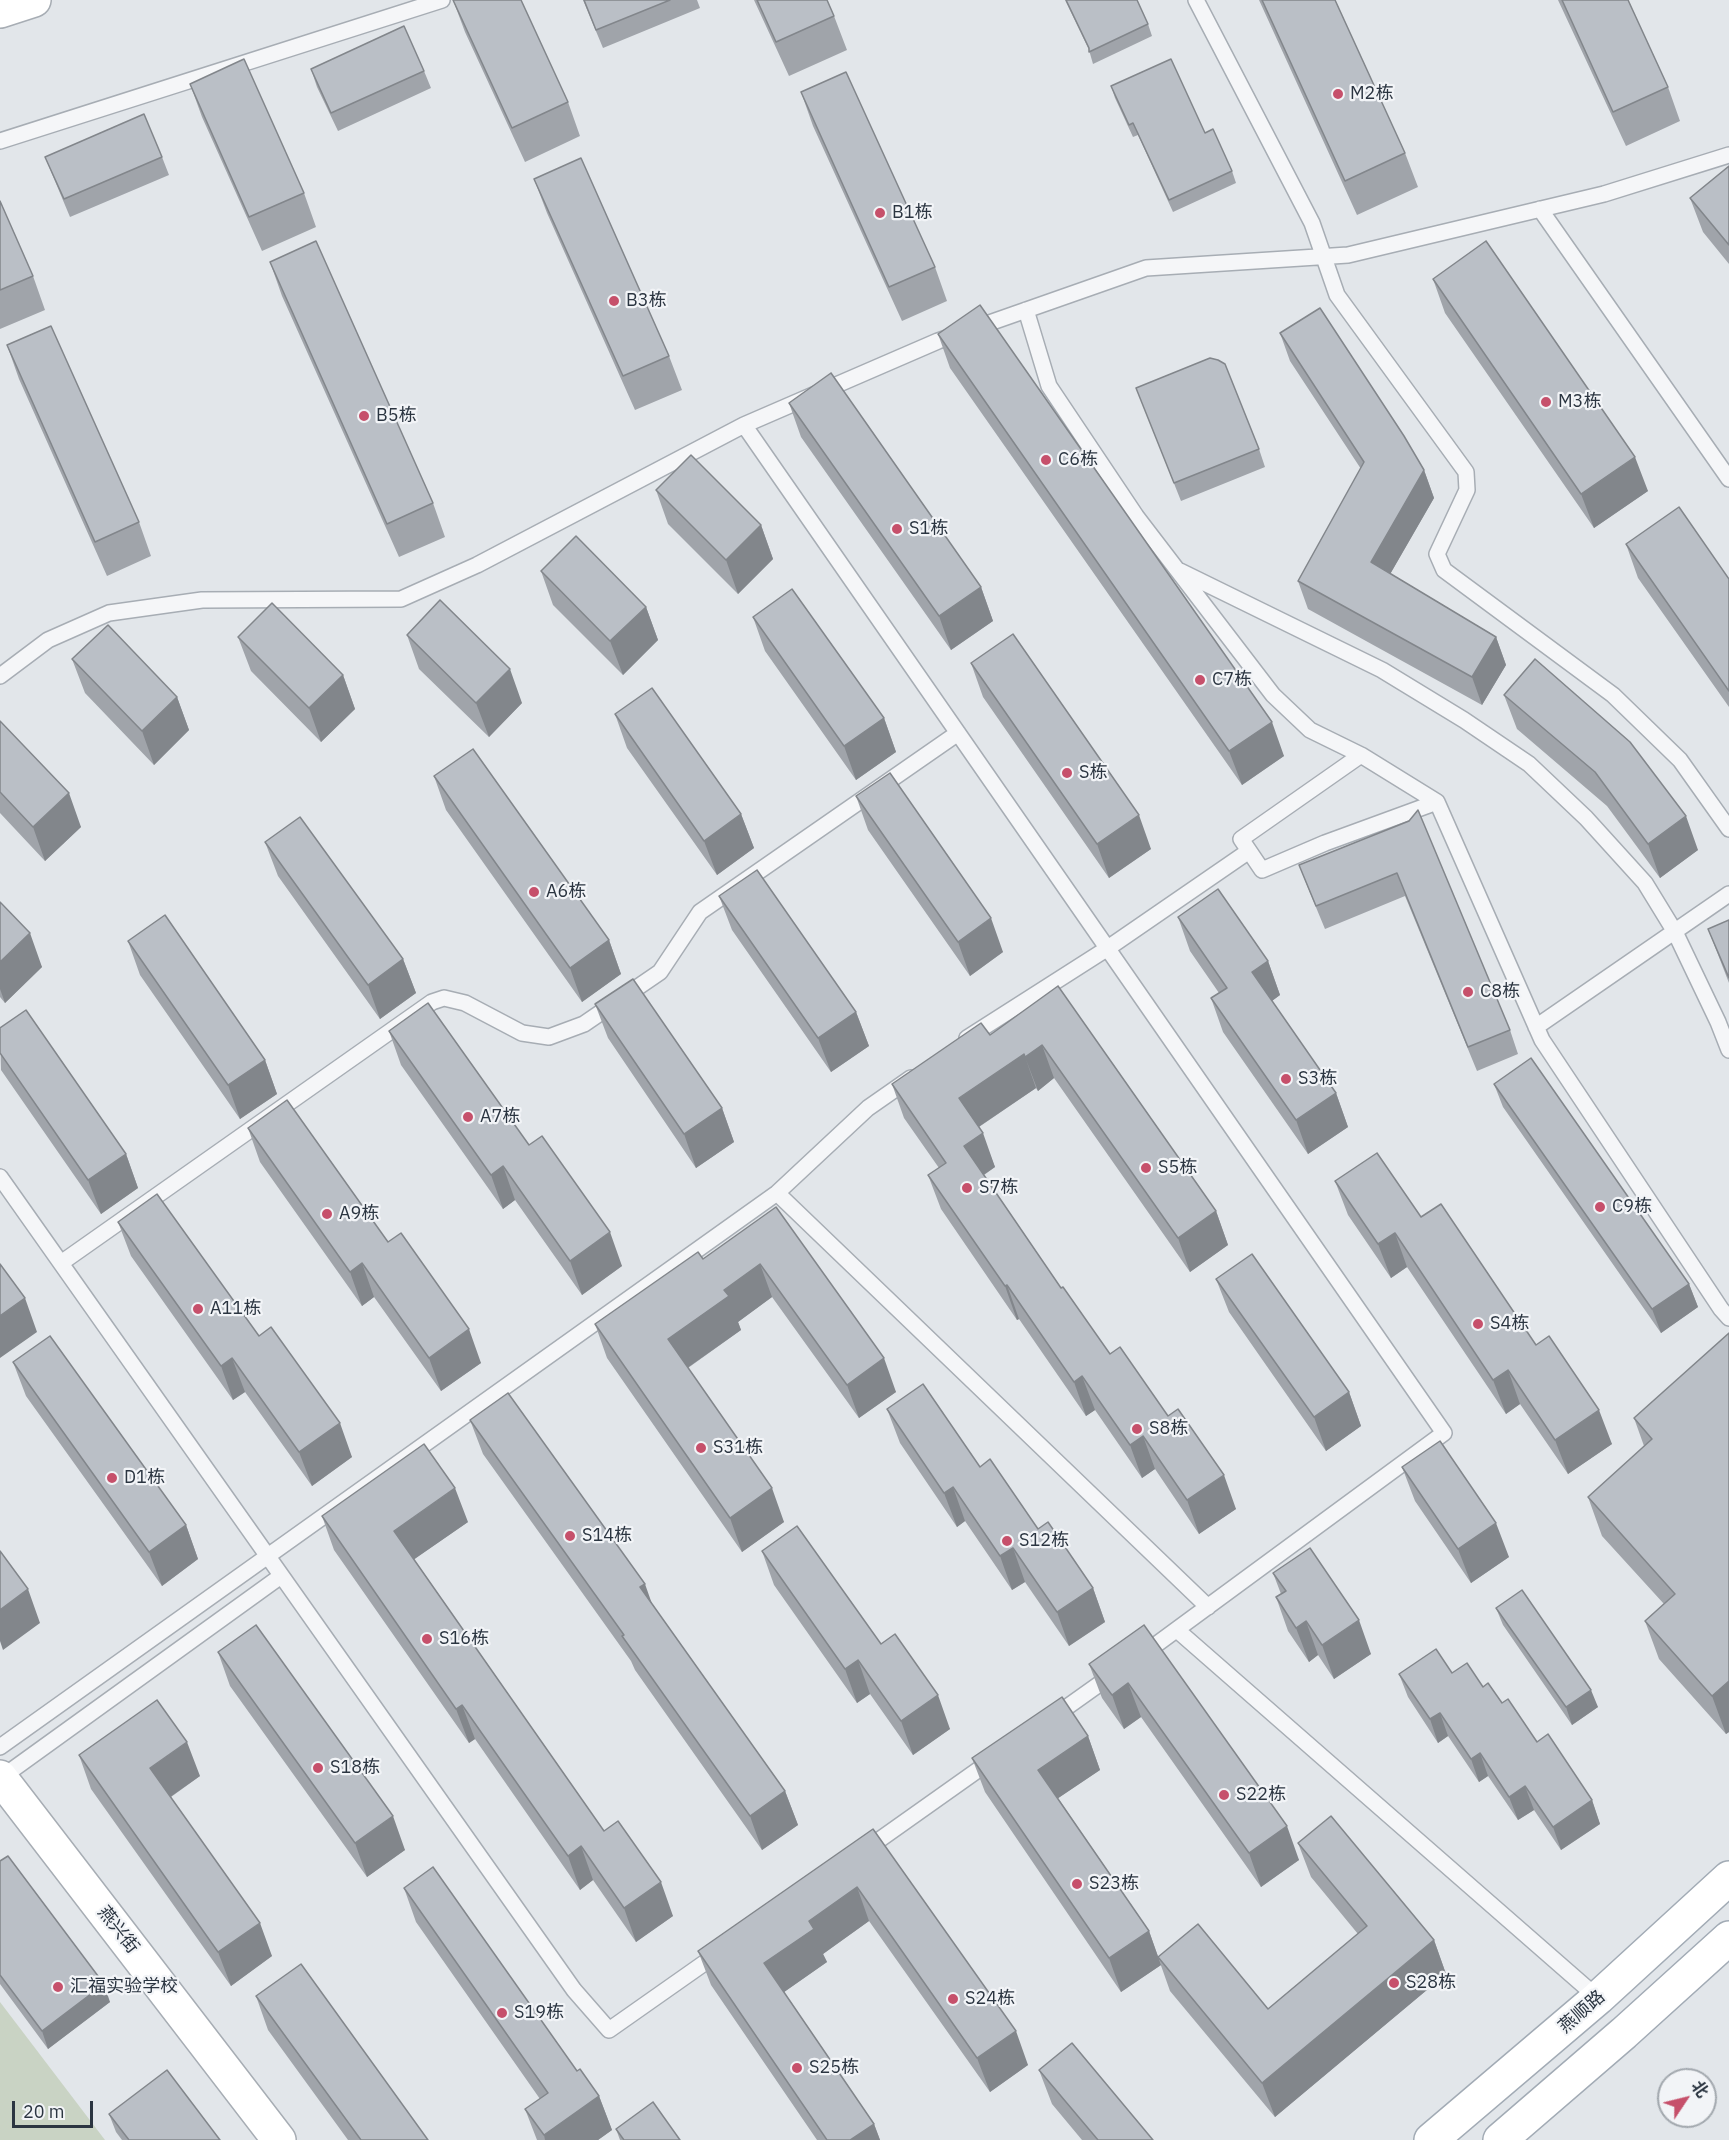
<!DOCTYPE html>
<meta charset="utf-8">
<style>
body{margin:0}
#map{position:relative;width:1729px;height:2140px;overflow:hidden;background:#e2e6ea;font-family:"IBM Plex Sans","Noto Sans SC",sans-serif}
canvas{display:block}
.north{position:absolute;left:1657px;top:2068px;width:60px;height:60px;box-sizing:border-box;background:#f2f4f7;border:2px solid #a2a8ae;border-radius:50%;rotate:55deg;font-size:16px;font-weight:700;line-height:24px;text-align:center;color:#2b3541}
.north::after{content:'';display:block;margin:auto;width:21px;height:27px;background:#c6506b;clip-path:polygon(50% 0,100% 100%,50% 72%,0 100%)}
.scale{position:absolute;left:12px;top:2101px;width:81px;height:27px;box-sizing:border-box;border:3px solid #2b3541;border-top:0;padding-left:8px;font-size:18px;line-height:21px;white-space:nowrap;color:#2b3541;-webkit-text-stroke:4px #f2f4f7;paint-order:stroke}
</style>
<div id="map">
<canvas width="1729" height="2140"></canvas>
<div class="north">北</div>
<div class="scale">20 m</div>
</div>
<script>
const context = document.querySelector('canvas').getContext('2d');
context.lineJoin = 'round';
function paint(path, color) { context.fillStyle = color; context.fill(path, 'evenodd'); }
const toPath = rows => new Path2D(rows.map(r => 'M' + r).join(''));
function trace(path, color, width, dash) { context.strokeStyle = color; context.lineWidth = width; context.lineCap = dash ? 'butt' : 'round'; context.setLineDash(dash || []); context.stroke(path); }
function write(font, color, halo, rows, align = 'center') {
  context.font = font + ' "IBM Plex Sans","Noto Sans SC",sans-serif'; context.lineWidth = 4.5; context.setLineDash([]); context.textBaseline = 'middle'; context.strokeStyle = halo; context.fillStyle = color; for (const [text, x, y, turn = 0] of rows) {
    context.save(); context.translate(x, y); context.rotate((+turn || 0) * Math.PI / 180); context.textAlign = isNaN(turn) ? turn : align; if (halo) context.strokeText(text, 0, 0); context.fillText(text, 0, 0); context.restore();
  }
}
const green = toPath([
 [0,2002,105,2140,0,2140]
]);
const lane = toPath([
 [1196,0,1312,223,1337,295,1466,472,1467,490,1437,554,1444,570,1613,695,1680,760,1729,829],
 [0,141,442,0],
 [1540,209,1729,479],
 [1026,310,1049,386,1136,516,1273,695,1310,730,1361,755,1437,802,1542,1040,1721,1309,1729,1318],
 [744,425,1444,1433,1142,1655],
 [1180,571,1382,670,1464,720,1529,764,1586,818,1645,883,1675,932,1718,1022,1729,1050],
 [0,676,48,640,109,613,202,600,401,599,477,565,744,425,938,341,1146,268,1348,255,1604,194,1729,155],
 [1361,755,1241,839,1262,870,1325,843,1437,802],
 [1536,1027,1729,894],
 [967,1038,1108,948,1249,851],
 [0,1177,574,1990,609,2030,720,1952],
 [777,1193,1208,1607],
 [61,1263,432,1002,444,998,465,1003,522,1033,549,1037,584,1024,660,972,700,912,958,733],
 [1177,1630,1598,1998],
 [1053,1717,1112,1675],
 [0,1747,777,1193,868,1108,911,1078],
 [1,1778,281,1576],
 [865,1850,992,1760]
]);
const secondary = toPath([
 [0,11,34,0],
 [0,1777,279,2140]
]);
const primary = toPath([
 [1431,2140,1598,1998,1729,1878],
 [1500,2140,1624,2033,1729,1938]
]);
const wall = toPath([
 [453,0,568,102,580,136,525,162,465,32],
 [583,0,697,0,700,8,603,48],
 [754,0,827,0,834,16,847,50,789,76],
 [1065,0,1137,0,1148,24,1152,36,1093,64,1089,50],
 [1259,0,1335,0,1405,153,1418,187,1357,215],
 [1558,0,1628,0,1668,87,1680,121,1626,146],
 [311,69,424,71,431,88,338,131,317,87],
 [190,84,304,193,316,227,262,251,202,117],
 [1111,86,1205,133,1232,171,1236,183,1173,212,1138,135,1133,137,1115,98],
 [801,92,935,267,947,301,902,321,813,126],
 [45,157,162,157,169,175,70,217,52,174],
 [1729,166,1729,264,1703,232,1690,198],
 [534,179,669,356,682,390,635,410,547,213],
 [0,201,33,276,45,310,0,329],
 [270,262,433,503,445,537,399,557,282,296],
 [1433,279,1648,491,1594,528,1445,313],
 [1280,333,1424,470,1434,498,1390,574,1496,637,1506,665,1482,705,1308,609,1298,581,1361,469,1290,361],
 [938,334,1284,756,1242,785,950,368],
 [7,345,139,522,151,556,107,576,19,379],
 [1136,388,1259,449,1265,467,1181,501],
 [789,403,981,587,993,621,951,650,801,437],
 [656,490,761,525,773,559,738,594,668,524],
 [1626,544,1729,579,1729,707,1638,578],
 [541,571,646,607,658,640,623,675,553,605],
 [753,617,884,718,896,752,856,780,765,651],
 [407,635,522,703,489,737,419,669],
 [238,637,343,675,355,709,321,742,251,671],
 [72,659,177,697,189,730,154,765,85,693],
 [971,663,1151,849,1109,878,983,697],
 [1504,695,1698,850,1660,878,1607,806,1517,729],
 [615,714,741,814,754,848,717,875,627,748],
 [0,721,81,827,45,861,0,813],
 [434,776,609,940,621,974,582,1002,446,810],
 [856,796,1003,952,970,976,868,830],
 [1409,821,1510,1030,1518,1054,1477,1071,1405,896,1325,929,1308,888,1299,865],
 [265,842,403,959,416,993,380,1019,278,876],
 [719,896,856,1012,869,1046,831,1072,732,930],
 [0,902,42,967,5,1003,0,997],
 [1178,917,1268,961,1280,995,1272,1001,1336,1093,1348,1127,1308,1154,1223,1032,1211,998,1219,993,1190,951],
 [1729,920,1729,983,1708,929],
 [128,941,265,1060,277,1094,240,1119,140,975],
 [1058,986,1216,1211,1228,1245,1190,1272,1054,1078,1038,1091,1036,1088,979,1127,995,1167,984,1175,1061,1288,1110,1354,1168,1416,1236,1509,1199,1534,1155,1469,1142,1478,1095,1410,1086,1416,1019,1319,1017,1320,941,1209,928,1175,939,1168,904,1118,892,1084,990,1035],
 [595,1004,722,1108,734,1142,696,1168,608,1038],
 [0,1028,126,1154,138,1188,101,1214,1,1070],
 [389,1031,529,1145,622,1266,582,1295,515,1200,503,1209,401,1065],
 [1494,1084,1689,1284,1698,1307,1661,1333,1503,1107],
 [248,1128,388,1242,481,1363,441,1391,374,1297,362,1306,260,1162],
 [1335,1181,1421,1217,1536,1345,1612,1444,1568,1474,1520,1404,1506,1414,1407,1267,1391,1278,1348,1215],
 [776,1207,896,1392,859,1418,772,1297,738,1322,741,1330,688,1368,784,1522,742,1552,607,1358,595,1324,703,1259],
 [118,1222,259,1336,352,1457,312,1486,245,1392,233,1400,131,1256],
 [1216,1279,1349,1392,1361,1426,1326,1451,1229,1312],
 [1729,1333,1729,1732,1726,1734,1659,1659,1645,1621,1664,1604,1602,1536,1588,1497,1644,1446,1634,1418],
 [13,1362,186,1525,198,1559,162,1586,26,1396],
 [887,1409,980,1467,1093,1588,1105,1622,1069,1646,1025,1582,1012,1590,965,1521,957,1527,900,1443],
 [470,1420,653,1605,785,1791,798,1825,762,1850,635,1670,631,1661,483,1454],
 [1402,1467,1509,1557,1471,1583,1415,1501],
 [322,1516,468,1522,414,1559,604,1831,673,1916,636,1942,593,1880,580,1890,475,1739,469,1743,334,1550],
 [762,1551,881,1644,950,1729,913,1755,870,1694,857,1703,774,1585],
 [1273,1573,1371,1654,1334,1679,1318,1655,1309,1662,1288,1631,1276,1597,1281,1594],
 [1496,1608,1598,1707,1572,1725,1503,1625],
 [1144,1625,1299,1860,1261,1887,1141,1717,1124,1729,1102,1698,1089,1664],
 [218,1652,405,1850,367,1877,230,1686],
 [1452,1673,1483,1687,1502,1703,1592,1800,1600,1824,1561,1850,1534,1810,1518,1820,1488,1776,1479,1782,1448,1736,1438,1743,1408,1697,1399,1674],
 [1088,1736,1100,1770,1058,1798,1149,1931,1161,1965,1121,1992,985,1792,972,1758],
 [79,1755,200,1776,171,1797,272,1956,231,1986,91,1789],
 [873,1829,1028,2065,990,2092,869,1921,823,1954,827,1962,784,1992,874,2124,880,2140,817,2140,711,1985,698,1951],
 [1298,1843,1434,1940,1446,1974,1275,2117,1170,1991,1158,1957,1268,2009,1358,1934,1311,1877],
 [0,1861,110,2002,48,2049,0,1984],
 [404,1888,577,2071,599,2096,612,2130,598,2140,537,2140,525,2109,540,2099,416,1922],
 [256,1996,428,2140,348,2140,268,2030],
 [1039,2070,1153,2140,1082,2140,1052,2104],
 [109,2114,220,2140,122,2140,116,2132],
 [616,2129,680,2140,620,2140]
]);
const shadedWall = toPath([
 [1635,457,1648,491,1594,528,1581,494],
 [1424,470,1434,498,1381,590,1371,562],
 [761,525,773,559,738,594,726,560],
 [981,587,993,621,951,650,939,616],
 [646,607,658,640,623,675,610,641],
 [1496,637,1506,665,1482,705,1472,677],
 [510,669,522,703,489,737,476,703],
 [343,675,355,709,321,742,309,708],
 [177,697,189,730,154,765,142,731],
 [884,718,896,752,856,780,844,746],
 [1272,722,1284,756,1242,785,1229,751],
 [69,793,81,827,45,861,33,827],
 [741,814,754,848,717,875,704,841],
 [1139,815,1151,849,1109,878,1097,844],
 [1686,816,1698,850,1660,878,1648,844],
 [991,918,1003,952,970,976,958,942],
 [30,933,42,967,5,1003,0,989,0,962],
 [609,940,621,974,582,1002,570,968],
 [403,959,416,993,380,1019,368,985],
 [1268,961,1280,995,1265,1006,1252,972],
 [856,1012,869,1046,831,1072,818,1038],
 [1042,1045,1054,1078,1038,1091,1025,1057],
 [1024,1054,1036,1088,971,1132,959,1098],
 [265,1060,277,1094,240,1119,228,1085],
 [1336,1093,1348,1127,1308,1154,1296,1120],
 [722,1108,734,1142,696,1168,684,1134],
 [983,1133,995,1167,976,1180,964,1146],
 [126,1154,138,1188,101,1214,88,1180],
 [503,1166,515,1200,503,1209,491,1175],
 [1216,1211,1228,1245,1190,1272,1178,1238],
 [610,1232,622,1266,582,1295,570,1261],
 [1395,1233,1407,1267,1391,1278,1378,1244],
 [362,1263,374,1297,362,1306,350,1272],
 [760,1264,772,1297,738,1322,741,1330,680,1373,668,1339,724,1290],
 [1689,1284,1698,1307,1661,1333,1652,1309],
 [1007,1285,1019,1319,1017,1320,1005,1286],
 [25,1298,37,1332,0,1358,0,1316],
 [469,1329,481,1363,441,1391,429,1358],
 [232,1358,245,1392,233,1400,221,1366],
 [884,1358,896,1392,859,1418,847,1385],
 [1508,1370,1520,1404,1506,1414,1493,1380],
 [1082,1376,1095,1410,1086,1416,1074,1382],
 [1349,1392,1361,1426,1326,1451,1314,1417],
 [1599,1410,1612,1444,1568,1474,1555,1440],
 [340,1423,352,1457,312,1486,299,1452],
 [1143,1436,1155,1469,1142,1478,1130,1445],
 [1224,1475,1236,1509,1199,1534,1187,1500],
 [953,1487,965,1521,957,1527,944,1493],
 [455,1488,468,1522,406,1565,394,1531],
 [772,1488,784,1522,742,1552,730,1518],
 [1496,1523,1509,1557,1471,1583,1458,1549],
 [186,1525,198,1559,162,1586,149,1552],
 [1013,1548,1025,1582,1012,1590,1000,1556],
 [645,1584,657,1618,640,1587],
 [1093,1588,1105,1622,1069,1646,1057,1612],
 [28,1589,40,1623,3,1650,0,1641,0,1610],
 [1359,1620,1371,1654,1334,1679,1322,1645],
 [1306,1621,1318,1655,1309,1662,1296,1628],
 [858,1660,870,1694,857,1703,845,1669],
 [1729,1681,1729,1732,1726,1734,1712,1696],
 [1128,1683,1141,1717,1124,1729,1112,1695],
 [1591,1690,1598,1707,1572,1725,1566,1707],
 [938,1695,950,1729,913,1755,901,1721],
 [462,1705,475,1739,469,1743,456,1709],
 [1440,1713,1448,1736,1438,1743,1430,1719],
 [1088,1736,1100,1770,1051,1803,1038,1770],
 [187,1742,200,1776,163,1802,150,1768],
 [1480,1753,1488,1776,1479,1782,1471,1759],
 [1525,1786,1534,1810,1518,1820,1509,1797],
 [785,1791,798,1825,762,1850,750,1816],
 [1592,1800,1600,1824,1561,1850,1553,1827],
 [393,1816,405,1850,367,1877,355,1843],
 [1287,1826,1299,1860,1261,1887,1249,1853],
 [581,1846,593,1880,580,1890,568,1856],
 [661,1882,673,1916,636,1942,624,1908],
 [857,1887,869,1921,823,1954,827,1962,777,1997,764,1963,809,1921],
 [260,1923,272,1956,231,1986,218,1952],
 [1149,1931,1161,1965,1121,1992,1109,1958],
 [1434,1940,1446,1974,1275,2117,1262,2083],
 [104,1984,110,2002,48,2049,42,2031],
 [1016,2031,1028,2065,990,2092,977,2058],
 [599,2096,612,2130,598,2140,545,2140,544,2135],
 [874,2124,880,2140,850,2140]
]);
const building = toPath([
 [453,0,521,0,568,102,512,128,453,0],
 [584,0,670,0,596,30,584,0],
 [757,0,827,0,834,16,776,42,757,0],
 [1066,0,1137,0,1148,24,1089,52,1089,48,1066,0],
 [1262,0,1335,0,1405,153,1345,181,1262,0],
 [1562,0,1628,0,1668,87,1613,112,1562,0],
 [404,26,424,71,331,113,311,69,404,26],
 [244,59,304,193,249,217,190,84,244,59],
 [1171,59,1205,133,1213,129,1232,171,1169,200,1133,123,1129,125,1111,86,1171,59],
 [846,72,935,267,889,287,801,92,846,72],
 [144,114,162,157,64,199,45,157,144,114],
 [581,158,669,356,623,376,534,179,581,158],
 [1729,166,1729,245,1690,198,1729,166],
 [0,201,33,276,0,290,0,201],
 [316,241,433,503,387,524,270,262,316,241],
 [1486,241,1635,457,1581,494,1433,279,1486,241],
 [980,305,1272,722,1229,751,938,334,980,305],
 [1320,308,1404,436,1424,470,1371,562,1496,637,1472,677,1298,581,1364,462,1280,333,1320,308],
 [51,326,139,522,95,542,7,345,51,326],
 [1210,358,1218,360,1225,364,1259,449,1174,483,1136,388,1210,358],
 [831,373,981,587,939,616,789,403,831,373],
 [691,455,761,525,726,560,656,490,691,455],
 [1679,507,1729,579,1729,691,1626,544,1679,507],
 [576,536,646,607,610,641,541,571,576,536],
 [792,589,884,718,844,746,753,617,792,589],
 [440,600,510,669,476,703,407,635,440,600],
 [272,603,343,675,309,708,238,637,272,603],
 [108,625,177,697,142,731,72,659,108,625],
 [1013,634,1139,815,1097,844,971,663,1013,634],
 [1535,659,1630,742,1686,816,1648,844,1595,772,1504,695,1535,659],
 [652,688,741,814,704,841,615,714,652,688],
 [0,721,69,793,33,827,0,792,0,721],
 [473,749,609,940,570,968,434,776,473,749],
 [890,773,991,918,958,942,856,796,890,773],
 [1418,810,1510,1030,1468,1047,1397,873,1316,906,1299,865,1409,821,1418,810],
 [300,817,403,959,368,985,265,842,300,817],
 [757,870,856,1012,818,1038,719,896,757,870],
 [1218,889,1268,961,1252,972,1336,1093,1296,1120,1211,998,1227,988,1178,917,1218,889],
 [0,902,30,933,0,962,0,902],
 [165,915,265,1060,228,1085,128,941,165,915],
 [1729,920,1729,978,1708,929,1729,920],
 [633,979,722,1108,684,1134,595,1004,633,979],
 [1058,986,1216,1211,1178,1238,1042,1045,1025,1057,1024,1054,959,1098,983,1133,964,1146,1061,1288,1063,1287,1110,1354,1120,1347,1168,1416,1178,1409,1224,1475,1187,1500,1143,1436,1130,1445,1082,1376,1074,1382,1007,1285,1005,1286,928,1175,946,1163,892,1084,981,1023,990,1035,1058,986],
 [428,1003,529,1145,542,1136,610,1232,570,1261,503,1166,491,1175,389,1031,428,1003],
 [26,1010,126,1154,88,1180,0,1053,0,1028,26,1010],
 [1531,1058,1689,1284,1652,1309,1494,1084,1531,1058],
 [287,1100,388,1242,401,1233,469,1329,429,1358,362,1263,350,1272,248,1128,287,1100],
 [1377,1153,1421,1217,1441,1204,1536,1345,1549,1336,1599,1410,1555,1440,1508,1370,1493,1380,1395,1233,1378,1244,1335,1181,1377,1153],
 [157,1194,259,1336,271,1327,340,1423,299,1452,232,1358,221,1366,118,1222,157,1194],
 [776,1207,884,1358,847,1385,760,1264,724,1290,729,1296,668,1339,772,1488,730,1518,595,1324,698,1252,703,1259,776,1207],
 [1252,1254,1349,1392,1314,1417,1216,1279,1252,1254],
 [0,1264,25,1298,0,1316,0,1264],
 [1729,1333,1729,1681,1712,1696,1645,1621,1675,1594,1588,1497,1652,1439,1634,1418,1729,1333],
 [50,1336,186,1525,149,1552,13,1362,50,1336],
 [923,1384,980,1467,990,1459,1038,1529,1048,1522,1093,1588,1057,1612,1013,1548,1000,1556,953,1487,944,1493,887,1409,923,1384],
 [508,1393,645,1584,640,1587,785,1791,750,1816,622,1636,624,1635,470,1420,508,1393],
 [1440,1441,1496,1523,1458,1549,1402,1467,1440,1441],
 [424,1444,455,1488,394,1531,604,1831,618,1821,661,1882,624,1908,581,1846,568,1856,462,1705,456,1709,322,1516,424,1444],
 [797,1526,881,1644,895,1634,938,1695,901,1721,858,1660,845,1669,762,1551,797,1526],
 [1310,1548,1359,1620,1322,1645,1306,1621,1296,1628,1276,1597,1286,1591,1273,1573,1310,1548],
 [0,1551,28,1589,0,1610,0,1551],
 [1522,1590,1591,1690,1566,1707,1496,1608,1522,1590],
 [256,1625,393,1816,355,1843,218,1652,256,1625],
 [1144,1625,1287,1826,1249,1853,1128,1683,1112,1695,1089,1664,1144,1625],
 [1436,1649,1452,1673,1467,1663,1483,1687,1488,1683,1502,1703,1508,1699,1537,1742,1548,1734,1592,1800,1553,1827,1525,1786,1509,1797,1480,1753,1471,1759,1440,1713,1430,1719,1399,1674,1436,1649],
 [1062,1697,1088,1736,1038,1770,1149,1931,1109,1958,972,1758,1062,1697],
 [157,1700,187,1742,150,1768,260,1923,218,1952,79,1755,157,1700],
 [1331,1816,1434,1940,1262,2083,1158,1957,1198,1924,1268,2009,1367,1926,1298,1843,1331,1816],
 [873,1829,1016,2031,977,2058,857,1887,809,1921,814,1929,764,1963,874,2124,850,2140,827,2140,698,1951,873,1829],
 [8,1856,104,1984,42,2031,0,1975,0,1861,8,1856],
 [433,1867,577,2071,580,2069,599,2096,544,2135,525,2109,548,2093,404,1888,433,1867],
 [301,1964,428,2140,361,2140,256,1996,301,1964],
 [1072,2043,1153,2140,1098,2140,1039,2070,1072,2043],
 [167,2070,220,2140,129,2140,109,2114,167,2070],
 [653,2102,680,2140,624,2140,616,2129,653,2102]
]);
const markers = [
 [1338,94,6,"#c6506b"],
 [880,213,6,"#c6506b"],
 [614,301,6,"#c6506b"],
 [1546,402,6,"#c6506b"],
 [364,416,6,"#c6506b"],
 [1046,460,6,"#c6506b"],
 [897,529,6,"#c6506b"],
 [1200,680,6,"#c6506b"],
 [1067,773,6,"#c6506b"],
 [534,892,6,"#c6506b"],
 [1468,992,6,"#c6506b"],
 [1286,1079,6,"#c6506b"],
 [468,1117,6,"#c6506b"],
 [1146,1168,6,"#c6506b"],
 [967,1188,6,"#c6506b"],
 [1600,1207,6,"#c6506b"],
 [327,1214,6,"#c6506b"],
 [198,1309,6,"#c6506b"],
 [1478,1324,6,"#c6506b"],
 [1137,1429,6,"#c6506b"],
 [701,1448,6,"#c6506b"],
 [112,1478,6,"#c6506b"],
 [570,1536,6,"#c6506b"],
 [1007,1541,6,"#c6506b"],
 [427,1639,6,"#c6506b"],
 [318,1768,6,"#c6506b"],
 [1224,1795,6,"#c6506b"],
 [1077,1884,6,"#c6506b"],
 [1394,1983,6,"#c6506b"],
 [58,1987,6,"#c6506b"],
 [953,1999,6,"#c6506b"],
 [502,2013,6,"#c6506b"],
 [797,2068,6,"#c6506b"]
];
const poiNames = [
 ["M2栋",1350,94],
 ["B1栋",892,213],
 ["B3栋",626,301],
 ["M3栋",1558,402],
 ["B5栋",376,416],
 ["C6栋",1058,460],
 ["S1栋",909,529],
 ["C7栋",1212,680],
 ["S栋",1079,773],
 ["A6栋",546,892],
 ["C8栋",1480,992],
 ["S3栋",1298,1079],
 ["A7栋",480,1117],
 ["S5栋",1158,1168],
 ["S7栋",979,1188],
 ["C9栋",1612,1207],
 ["A9栋",339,1214],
 ["A11栋",210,1309],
 ["S4栋",1490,1324],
 ["S8栋",1149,1429],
 ["S31栋",713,1448],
 ["D1栋",124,1478],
 ["S14栋",582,1536],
 ["S12栋",1019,1541],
 ["S16栋",439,1639],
 ["S18栋",330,1768],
 ["S22栋",1236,1795],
 ["S23栋",1089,1884],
 ["S28栋",1406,1983],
 ["汇福实验学校",70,1987],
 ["S24栋",965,1999],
 ["S19栋",514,2013],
 ["S25栋",809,2068]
];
const streetNames = [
 ["燕兴街",118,1930,52],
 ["燕顺路",1582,2012,-41]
];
paint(green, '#c9d3c4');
trace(lane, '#a7adb4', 18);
trace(secondary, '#a7adb4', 36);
trace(primary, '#a2abb5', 36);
trace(lane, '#f5f6f8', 15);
trace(secondary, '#fff', 33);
trace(primary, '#fff', 33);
paint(wall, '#a0a4aa');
paint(shadedWall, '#82868b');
paint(building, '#babfc6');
trace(building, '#82868b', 1.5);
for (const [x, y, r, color] of markers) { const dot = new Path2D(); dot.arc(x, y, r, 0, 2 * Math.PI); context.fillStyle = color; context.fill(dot); trace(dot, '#f2f4f7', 2); }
write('18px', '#2b3541', '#f2f4f7', poiNames, 'left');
write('18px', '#2b3541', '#f2f4f7', streetNames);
</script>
